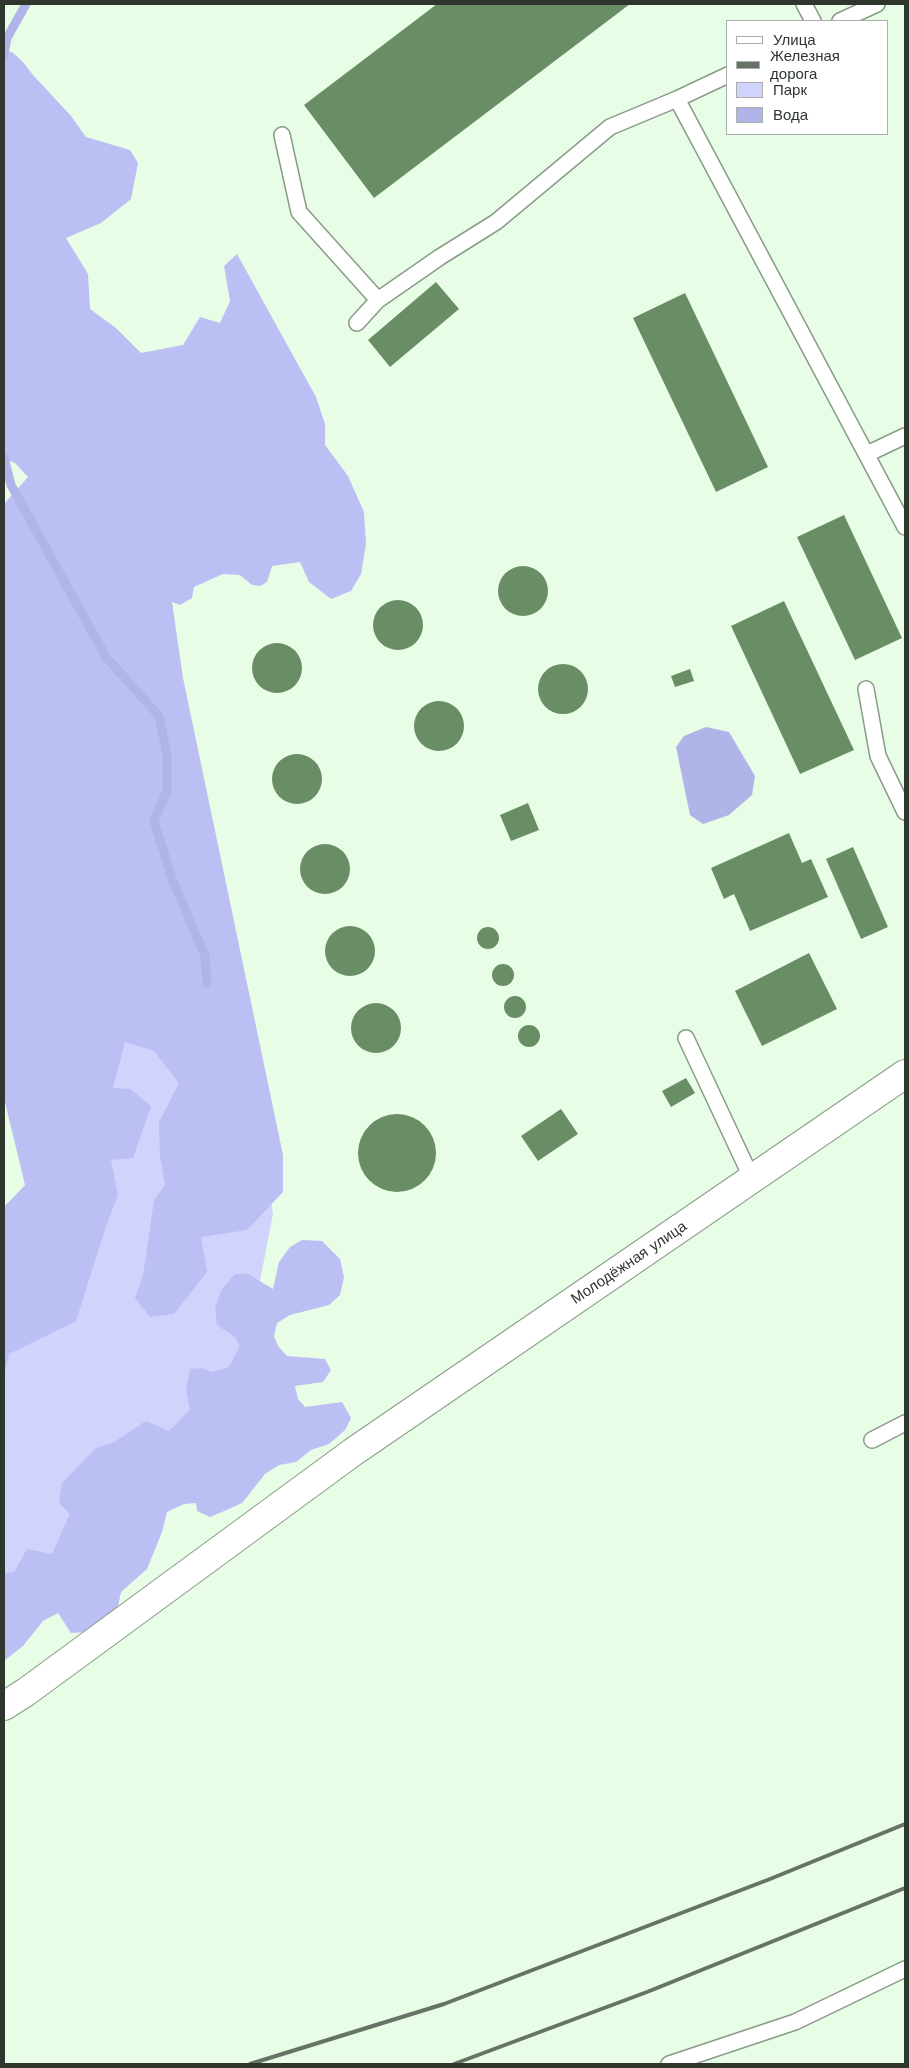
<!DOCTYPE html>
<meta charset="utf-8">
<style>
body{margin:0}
#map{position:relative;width:909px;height:2068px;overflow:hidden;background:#e8fde5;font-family:"Work Sans",sans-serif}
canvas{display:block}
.frame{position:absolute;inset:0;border:5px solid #2e362d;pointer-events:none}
.legend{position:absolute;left:726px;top:20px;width:162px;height:115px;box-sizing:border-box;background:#fff;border:1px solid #abafab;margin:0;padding:6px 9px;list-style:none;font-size:15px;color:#2e362d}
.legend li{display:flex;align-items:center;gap:10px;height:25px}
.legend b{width:25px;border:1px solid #abafab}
</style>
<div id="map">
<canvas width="909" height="2068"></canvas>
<div class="frame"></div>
<ul class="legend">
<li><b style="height:6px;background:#fff"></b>Улица</li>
<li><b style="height:6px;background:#677366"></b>Железная дорога</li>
<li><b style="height:14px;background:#d0d3fb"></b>Парк</li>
<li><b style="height:14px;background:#b1b4e8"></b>Вода</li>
</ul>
</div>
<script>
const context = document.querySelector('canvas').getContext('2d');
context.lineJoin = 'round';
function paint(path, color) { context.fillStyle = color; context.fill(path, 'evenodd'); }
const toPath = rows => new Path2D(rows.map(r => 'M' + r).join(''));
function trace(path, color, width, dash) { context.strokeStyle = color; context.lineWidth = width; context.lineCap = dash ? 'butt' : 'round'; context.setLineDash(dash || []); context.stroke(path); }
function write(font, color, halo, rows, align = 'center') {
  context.font = font + ' "Work Sans",sans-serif'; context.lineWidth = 4.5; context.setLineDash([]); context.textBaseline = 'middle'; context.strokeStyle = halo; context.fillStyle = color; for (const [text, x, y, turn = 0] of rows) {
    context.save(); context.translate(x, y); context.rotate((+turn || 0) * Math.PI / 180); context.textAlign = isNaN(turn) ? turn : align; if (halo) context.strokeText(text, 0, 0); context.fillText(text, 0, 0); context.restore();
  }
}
const green = toPath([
 [117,900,252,1071,273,1214,257,1296,241,1399,4,1619,4,1241,98,1162]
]);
const forest = toPath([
 [4,51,12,52,22,61,33,75,71,116,86,137,130,150,138,163,131,199,101,223,66,238,88,274,90,309,116,328,141,353,183,345,200,317,220,323,230,301,224,266,237,254,316,397,325,424,325,445,348,476,364,512,366,544,361,574,351,591,331,599,309,582,300,562,272,566,267,582,260,586,252,585,240,575,223,574,194,587,192,598,180,605,172,602,183,678,283,1155,283,1192,247,1230,201,1237,207,1272,174,1314,150,1317,135,1298,143,1276,154,1200,165,1185,160,1156,159,1122,179,1083,154,1051,125,1042,113,1088,130,1089,151,1106,133,1158,111,1160,118,1195,106,1226,76,1321,9,1354,4,1375,4,1207,25,1185,4,1098,4,504,28,477,15,463,4,459],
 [302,1240,322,1241,340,1259,344,1277,340,1295,329,1305,290,1315,277,1323,274,1336,278,1346,287,1356,325,1359,331,1370,323,1382,295,1386,298,1399,305,1407,342,1402,351,1418,345,1430,329,1444,311,1450,296,1462,279,1465,265,1474,242,1503,229,1509,210,1517,197,1511,196,1503,184,1504,167,1512,162,1532,147,1569,121,1592,118,1607,90,1632,71,1633,58,1613,43,1621,23,1646,4,1661,4,1573,14,1572,27,1549,52,1554,70,1514,59,1503,62,1483,96,1448,114,1442,146,1421,169,1431,190,1410,186,1390,190,1369,202,1368,211,1372,229,1367,240,1346,235,1337,217,1325,215,1308,222,1289,235,1274,248,1274,273,1289,279,1262,290,1247]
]);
const water = toPath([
 [706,727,729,732,755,776,752,795,729,815,703,824,690,815,676,747,684,736]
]);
const stream = toPath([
 [4,55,7,38,26,4],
 [4,458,11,485,106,657,159,716,167,755,167,791,154,821,172,879,205,956,207,983]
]);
const building = toPath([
 [437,4,630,4,374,198,304,105],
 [436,282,459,309,390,367,368,340],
 [685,293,768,467,716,492,633,318],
 [844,515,902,638,855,660,797,537],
 '498 591a25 25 0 1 1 50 0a25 25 0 1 1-50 0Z',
 '373 625a25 25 0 1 1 50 0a25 25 0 1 1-50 0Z',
 [784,601,854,750,800,774,731,626],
 '252 668a25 25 0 1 1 50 0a25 25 0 1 1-50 0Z',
 '538 689a25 25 0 1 1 50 0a25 25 0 1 1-50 0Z',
 [690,669,694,681,675,687,671,676],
 '414 726a25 25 0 1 1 50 0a25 25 0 1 1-50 0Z',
 '272 779a25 25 0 1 1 50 0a25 25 0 1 1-50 0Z',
 [528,803,539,830,511,841,500,815],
 [789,833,802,863,811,859,828,897,750,931,734,894,724,899,711,868],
 '300 869a25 25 0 1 1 50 0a25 25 0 1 1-50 0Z',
 [853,847,888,927,861,939,826,859],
 '325 951a25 25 0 1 1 50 0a25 25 0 1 1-50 0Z',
 '477 938a11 11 0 1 1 22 0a11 11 0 1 1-22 0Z',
 [809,953,837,1009,762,1046,735,991],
 '492 975a11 11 0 1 1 22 0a11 11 0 1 1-22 0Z',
 '504 1007a11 11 0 1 1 22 0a11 11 0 1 1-22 0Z',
 '351 1028a25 25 0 1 1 50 0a25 25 0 1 1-50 0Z',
 '518 1036a11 11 0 1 1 22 0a11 11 0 1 1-22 0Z',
 [686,1078,695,1093,671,1107,662,1091],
 [561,1109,578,1134,538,1161,521,1136],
 '358 1153a39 39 0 1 1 78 0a39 39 0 1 1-78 0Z'
]);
const service = toPath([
 [804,4,813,21],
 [840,21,877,4],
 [677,99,905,527],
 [282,135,299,212,378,300],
 [357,323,378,300,440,257,496,222,610,127,677,99,728,75],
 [867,454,905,436],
 [866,689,878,756,905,812],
 [686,1038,752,1179],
 [872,1440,905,1423],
 [669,2064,795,2022,905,1969]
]);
const tertiary = toPath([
 [4,1706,26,1692,353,1452,905,1074]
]);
const rail = toPath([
 [250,2064,444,2004,770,1879,905,1824],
 [454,2064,647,1992,905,1888]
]);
const streetNames = [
 ["Молодёжная улица",629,1263,-34]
];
paint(green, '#d0d3fb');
paint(forest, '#bbbff4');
paint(water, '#b1b4e8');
trace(stream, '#b1b4e8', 9);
paint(building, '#698e65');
trace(service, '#899c87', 18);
trace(tertiary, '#899c87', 30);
trace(service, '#fff', 15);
trace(tertiary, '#fff', 28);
trace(rail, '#677366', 4);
write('15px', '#2e362d', '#fff', streetNames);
</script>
